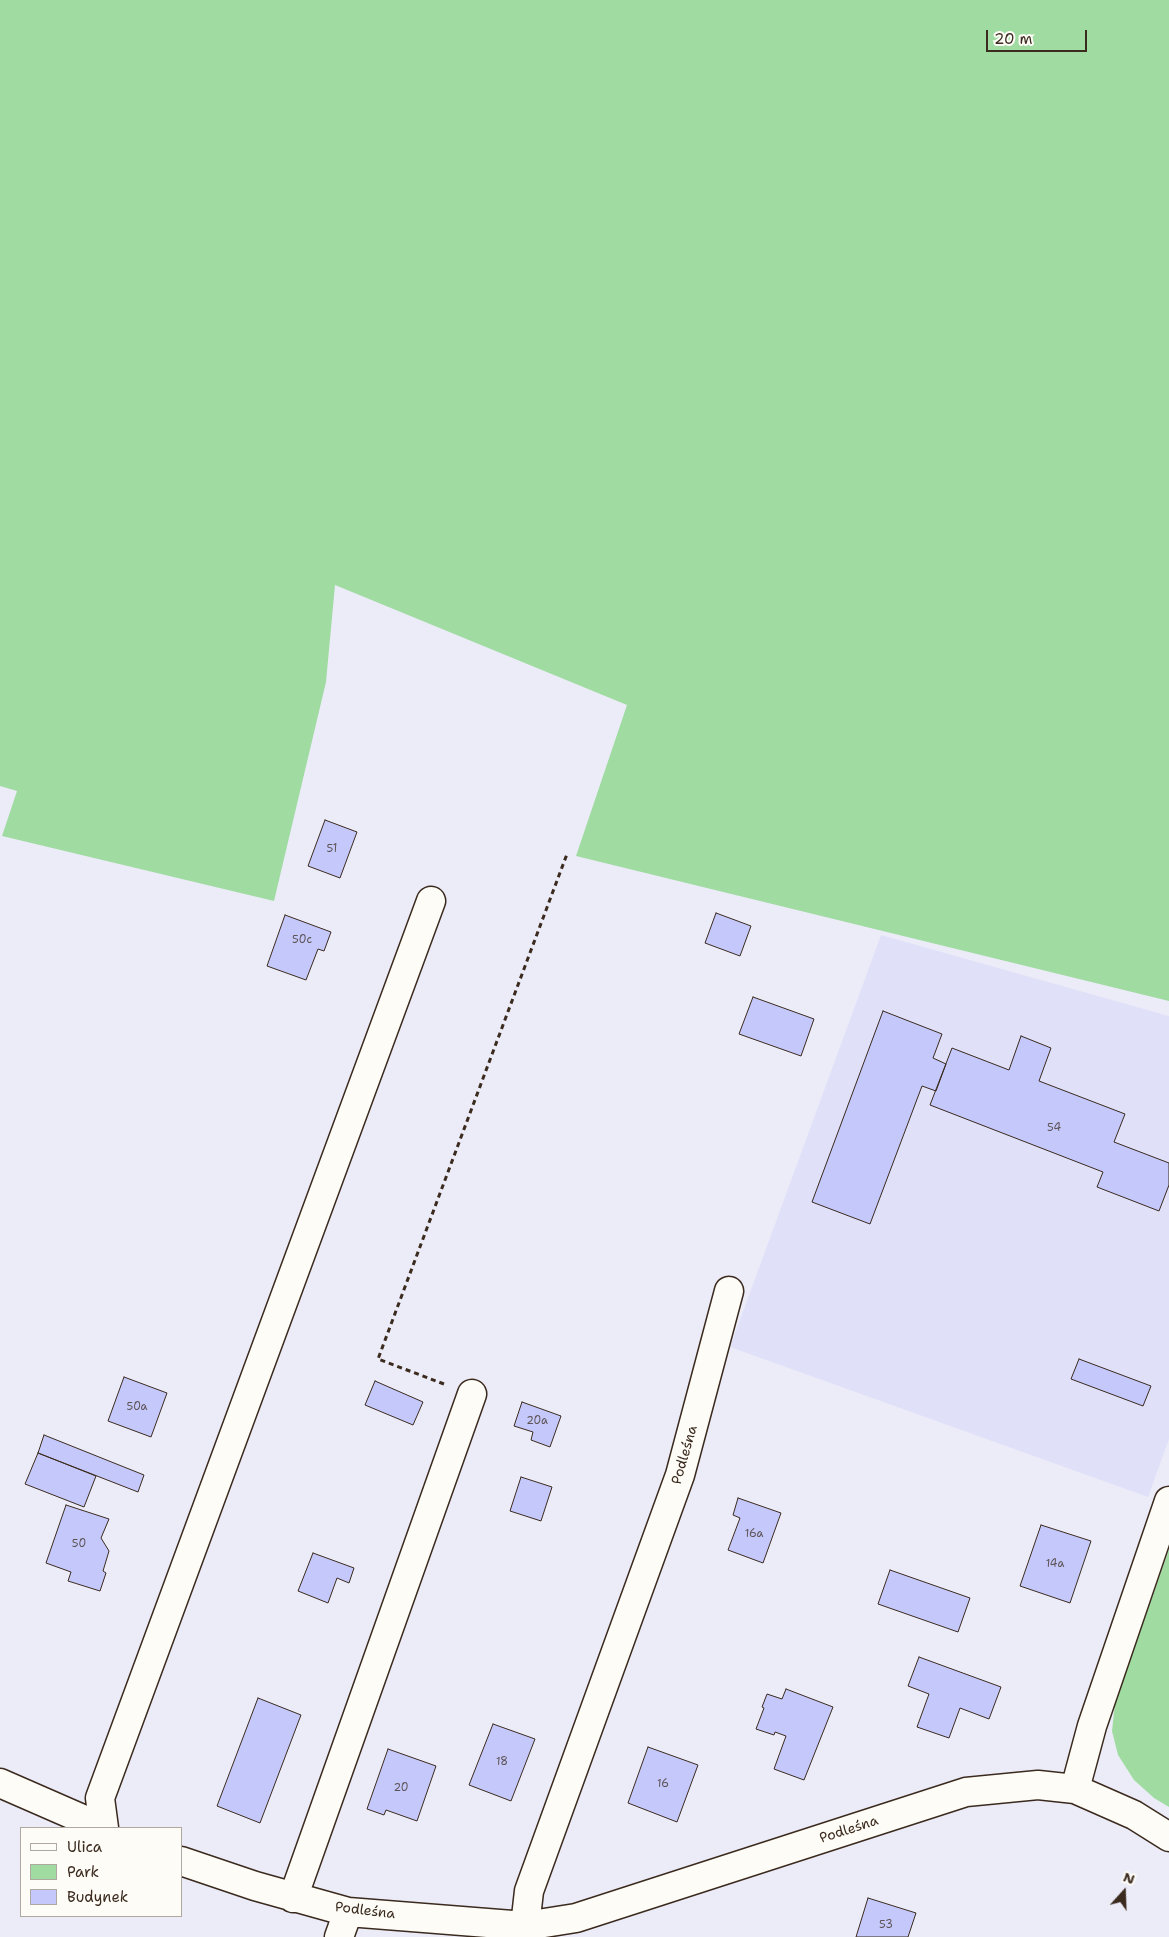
<!DOCTYPE html>
<meta charset="utf-8">
<style>
body{margin:0}
#map{position:relative;width:1169px;height:1937px;overflow:hidden;background:#ececf8;font-family:"Shantell Sans",sans-serif}
canvas{display:block}
.legend{position:absolute;left:20px;top:1827px;width:162px;height:90px;box-sizing:border-box;background:#fdfcf7;border:1px solid #afa8a0;margin:0;padding:6px 9px;list-style:none;font-size:15px;color:#3b2a1e}
.legend li{display:flex;align-items:center;gap:10px;height:25px}
.legend b{width:25px;border:1px solid #afa8a0}
.north{position:absolute;left:1099px;top:1867px;width:50px;height:50px;-webkit-text-stroke:4px #fdfcf7;paint-order:stroke;rotate:20deg;font-size:14px;font-weight:700;line-height:20px;text-align:center;color:#3b2a1e}
.north::after{content:'';display:block;margin:auto;width:18px;height:22px;background:#3b2a1e;clip-path:polygon(50% 0,100% 100%,50% 72%,0 100%)}
.scale{position:absolute;left:986px;top:30px;width:101px;height:22px;box-sizing:border-box;border:2px solid #3b2a1e;border-top:0;padding-left:6px;font-size:15px;line-height:18px;white-space:nowrap;color:#3b2a1e;-webkit-text-stroke:4px #fdfcf7;paint-order:stroke}
</style>
<div id="map">
<canvas width="1169" height="1937"></canvas>
<ul class="legend">
<li><b style="height:6px;background:#fdfcf7"></b>Ulica</li>
<li><b style="height:14px;background:#a0dba2"></b>Park</li>
<li><b style="height:14px;background:#c4c8fa"></b>Budynek</li>
</ul>
<div class="north">N</div>
<div class="scale">20 m</div>
</div>
<script>
const context = document.querySelector('canvas').getContext('2d');
context.lineJoin = 'round';
function paint(path, color) { context.fillStyle = color; context.fill(path, 'evenodd'); }
const toPath = rows => new Path2D(rows.map(r => 'M' + r).join(''));
function trace(path, color, width, dash) { context.strokeStyle = color; context.lineWidth = width; context.lineCap = dash ? 'butt' : 'round'; context.setLineDash(dash || []); context.stroke(path); }
function write(font, color, halo, rows, align = 'center') {
  context.font = font + ' "Shantell Sans",sans-serif'; context.lineWidth = 4; context.setLineDash([]); context.textBaseline = 'middle'; context.strokeStyle = halo; context.fillStyle = color; for (const [text, x, y, turn = 0] of rows) {
    context.save(); context.translate(x, y); context.rotate((+turn || 0) * Math.PI / 180); context.textAlign = isNaN(turn) ? turn : align; if (halo) context.strokeText(text, 0, 0); context.fillText(text, 0, 0); context.restore();
  }
}
const built = toPath([
 [881,935,1169,1016,1169,1439,1148,1497,730,1347]
]);
const green = toPath([
 [0,0,1169,0,1169,1001,576,856,627,705,335,585,326,682,274,901,2,836,17,791,0,786],
 [1169,1549,1169,1807,1154,1798,1134,1780,1118,1755,1112,1731,1115,1703]
]);
const building = toPath([
 [325,820,357,832,340,878,308,866,325,820],
 [716,913,751,926,740,956,705,943,716,913],
 [285,915,331,932,324,951,318,949,306,980,267,966,285,915],
 [753,997,814,1019,801,1056,739,1034,753,997],
 [883,1011,942,1034,933,1058,946,1064,936,1091,922,1086,870,1224,812,1202,883,1011],
 [1021,1036,1051,1048,1039,1081,1125,1114,1114,1142,1169,1163,1169,1185,1159,1211,1097,1187,1103,1172,930,1105,952,1048,1009,1070,1021,1036],
 [1079,1359,1151,1386,1143,1406,1071,1379,1079,1359],
 [124,1377,167,1393,151,1437,108,1421,124,1377],
 [375,1381,423,1402,413,1425,365,1405,375,1381],
 [522,1402,561,1416,550,1447,531,1440,533,1432,514,1426,522,1402],
 [44,1435,144,1475,138,1492,38,1453,44,1435],
 [38,1453,96,1476,84,1507,25,1484,38,1453],
 [521,1477,552,1487,541,1521,510,1511,521,1477],
 [738,1498,781,1513,763,1563,728,1550,740,1518,733,1515,738,1498],
 [66,1505,109,1519,101,1538,109,1551,103,1571,106,1573,100,1591,68,1581,71,1572,46,1563,66,1505],
 [1041,1525,1091,1541,1070,1603,1020,1586,1041,1525],
 [313,1553,354,1568,349,1583,337,1578,328,1603,298,1591,313,1553],
 [890,1570,970,1598,958,1632,878,1604,890,1570],
 [919,1657,1001,1687,989,1719,960,1708,949,1738,917,1727,929,1694,908,1686,919,1657],
 [786,1689,833,1707,804,1780,774,1769,786,1736,775,1732,774,1735,756,1729,764,1708,762,1707,767,1694,782,1699,786,1689],
 [258,1698,301,1715,260,1823,217,1806,258,1698],
 [493,1724,535,1739,511,1801,469,1785,493,1724],
 [648,1747,698,1765,677,1822,628,1803,648,1747],
 [388,1749,436,1766,417,1821,386,1810,384,1815,367,1809,388,1749],
 [868,1898,916,1913,908,1937,856,1937,868,1898]
]);
const path = toPath([
 [444,1384,378,1359,567,854]
]);
const minor = toPath([
 [0,1783,103,1828],
 [1075,1789,1092,1726,1169,1501],
 [104,1828,100,1798,431,901],
 [181,1861,255,1886,348,1912,525,1926,576,1918,966,1792,1038,1785,1075,1789,1134,1815,1169,1837],
 [293,1898,472,1394],
 [525,1926,529,1891,680,1475,729,1291],
 [339,1937,348,1912]
]);
const numberNames = [
 ["51",332,849],
 ["50c",302,940],
 ["54",1054,1128],
 ["50a",137,1407],
 ["20a",537,1421],
 ["16a",754,1534],
 ["50",79,1544],
 ["14a",1055,1564],
 ["18",502,1762],
 ["16",663,1784],
 ["20",401,1788],
 ["53",886,1925]
];
const streetNames = [
 ["Podleśna",685,1455,-74],
 ["Podleśna",849,1830,-18],
 ["Podleśna",365,1911,7]
];
paint(built, '#e0e1f9');
paint(green, '#a0dba2');
paint(building, '#c4c8fa');
trace(building, '#3b2a1e', 1);
trace(minor, '#3b2a1e', 31);
trace(path, '#3b2a1e', 3, [5, 4]);
trace(minor, '#fdfcf7', 28);
write('11px', '#5d5255', null, numberNames);
write('14px', '#3b2a1e', '#fdfcf7', streetNames);
</script>
